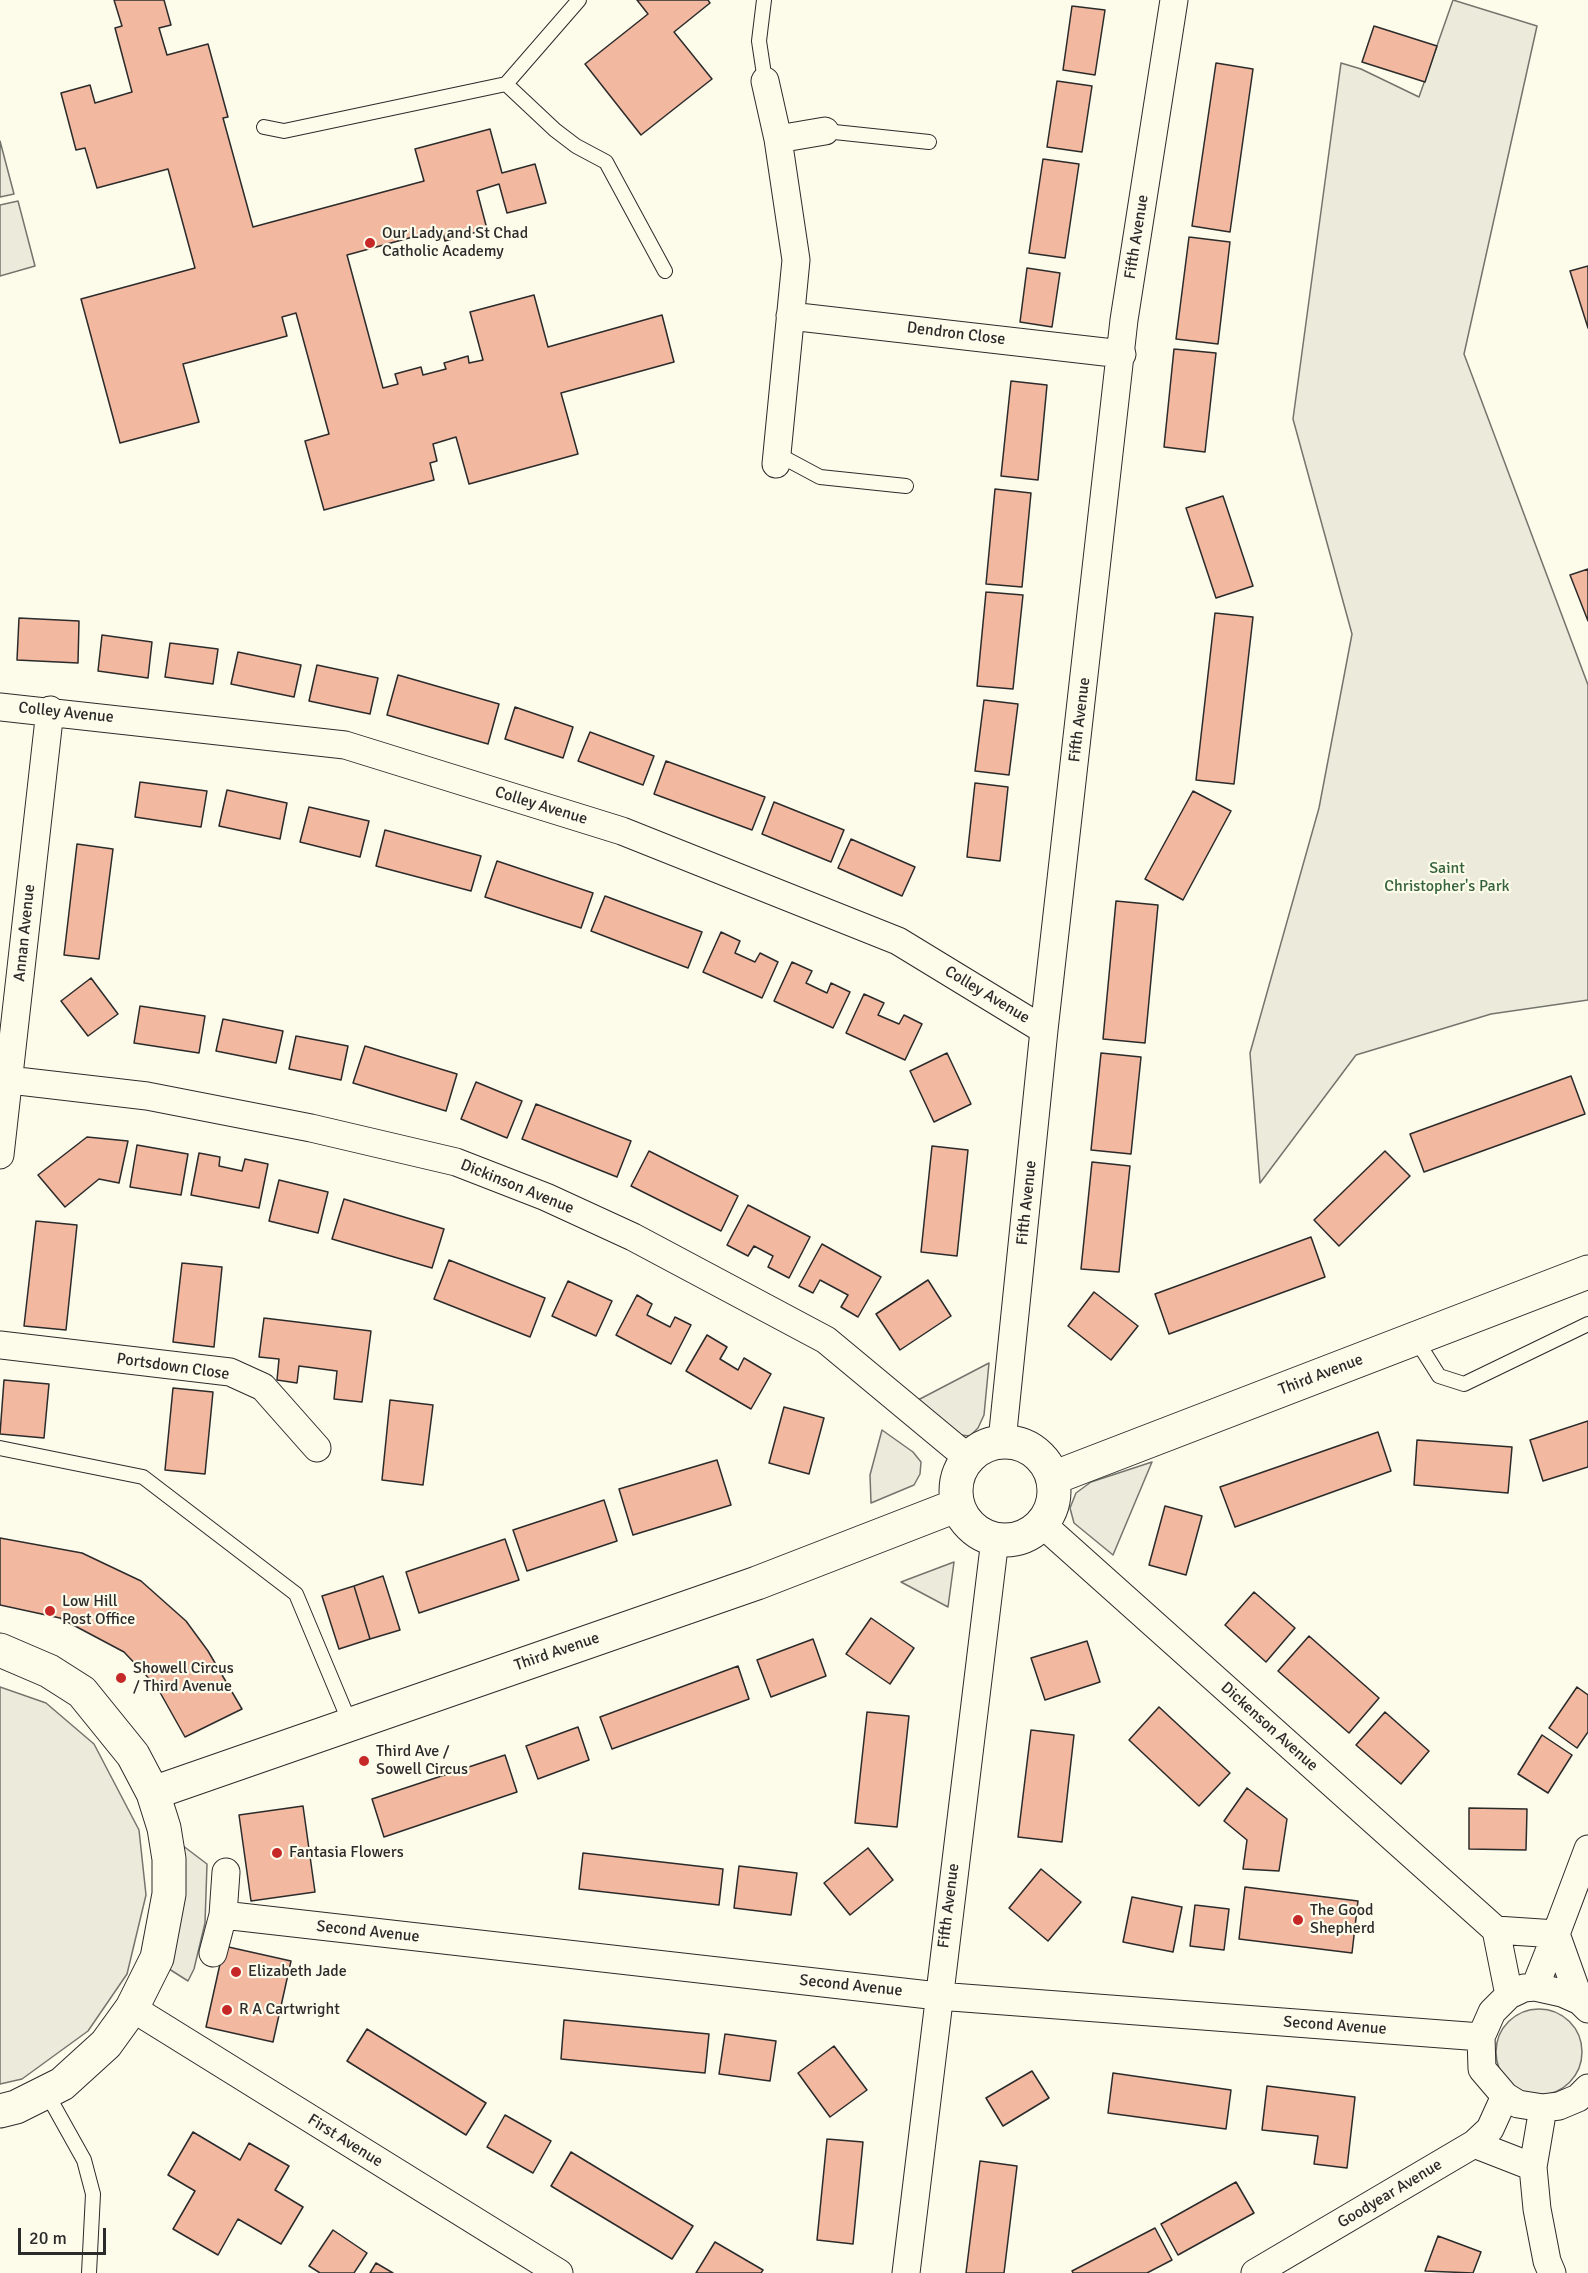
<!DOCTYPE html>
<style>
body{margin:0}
#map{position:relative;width:1588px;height:2273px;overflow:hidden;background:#fdfbea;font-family:Signika,sans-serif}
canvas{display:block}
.scale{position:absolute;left:18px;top:2228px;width:88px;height:27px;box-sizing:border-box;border:3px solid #2b2b2b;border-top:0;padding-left:8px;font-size:18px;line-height:21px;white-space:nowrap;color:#2b2b2b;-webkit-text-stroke:4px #fdfbea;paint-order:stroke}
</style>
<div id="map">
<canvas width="1588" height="2273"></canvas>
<div class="scale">20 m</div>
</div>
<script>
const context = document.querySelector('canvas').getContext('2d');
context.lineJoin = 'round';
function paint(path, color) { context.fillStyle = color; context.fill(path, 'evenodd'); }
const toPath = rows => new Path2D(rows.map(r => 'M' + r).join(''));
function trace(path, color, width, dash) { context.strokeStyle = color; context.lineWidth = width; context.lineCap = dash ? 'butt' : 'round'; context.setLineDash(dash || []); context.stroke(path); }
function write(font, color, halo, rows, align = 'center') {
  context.font = font + ' Signika,sans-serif'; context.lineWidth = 4.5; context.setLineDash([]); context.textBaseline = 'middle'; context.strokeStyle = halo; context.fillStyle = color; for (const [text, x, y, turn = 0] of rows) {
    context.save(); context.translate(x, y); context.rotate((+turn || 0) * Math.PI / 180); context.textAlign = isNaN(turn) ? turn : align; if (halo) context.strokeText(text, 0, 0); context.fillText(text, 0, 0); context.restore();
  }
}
const green = toPath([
 [1453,0,1537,26,1464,354,1588,685,1588,1000,1491,1014,1356,1055,1260,1183,1250,1053,1319,808,1352,634,1293,419,1341,63,1361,69,1419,97,1453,0],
 [0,141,14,194,0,197,0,141],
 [18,201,35,266,0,276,0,205,18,201],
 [989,1363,984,1415,978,1428,970,1436,960,1435,918,1400,989,1363],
 [882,1430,913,1452,921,1462,920,1474,914,1485,871,1503,870,1475,882,1430],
 [1152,1462,1113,1555,1074,1523,1070,1508,1076,1493,1091,1482,1152,1462],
 [954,1562,948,1607,901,1582,954,1562],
 [0,1687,46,1703,94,1744,139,1830,146,1895,127,1974,88,2031,22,2079,0,2084,0,1687],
 '1496 2052a43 43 0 1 1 86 0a43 43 0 1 1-86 0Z'
]);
const parking = toPath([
 [178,1842,207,1864,205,1923,194,1969,188,1981,166,1967,178,1842]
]);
const building = toPath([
 [114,0,164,0,171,25,159,28,167,55,208,44,228,117,223,118,253,227,424,181,415,149,490,129,502,173,535,164,546,203,507,213,499,184,477,191,487,229,445,241,442,229,347,255,383,388,398,384,395,374,421,367,423,375,446,369,444,363,468,356,469,363,483,360,470,312,534,295,548,347,662,315,674,362,561,393,578,454,469,484,456,437,433,444,437,461,430,463,434,480,324,510,305,441,329,434,296,313,282,317,287,336,183,364,199,422,120,443,81,299,195,268,168,169,97,188,85,148,76,150,61,93,90,85,95,103,132,92,115,28,122,26,114,0],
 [637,0,708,0,710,3,674,32,712,79,641,135,585,64,648,14,637,0],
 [1072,6,1105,10,1095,75,1063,70,1072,6],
 [1374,26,1437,46,1425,82,1362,62,1374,26],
 [1216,63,1253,69,1230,232,1192,226,1216,63],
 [1057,81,1092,86,1082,152,1047,147,1057,81],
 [1043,159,1079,164,1065,258,1029,253,1043,159],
 [1189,237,1230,242,1218,344,1176,339,1189,237],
 [1588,266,1588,328,1570,271,1588,266],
 [1027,268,1060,273,1052,327,1020,322,1027,268],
 [1174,349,1216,353,1205,452,1164,447,1174,349],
 [1011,381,1047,385,1038,480,1001,476,1011,381],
 [995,489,1031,493,1022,587,986,584,995,489],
 [1223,496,1253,586,1216,598,1186,508,1223,496],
 [1588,569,1588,621,1570,575,1588,569],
 [986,592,1023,595,1013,689,977,686,986,592],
 [1215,613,1253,617,1234,784,1196,780,1215,613],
 [19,618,79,621,78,663,17,660,19,618],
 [102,635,152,642,148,678,98,671,102,635],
 [170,643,218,649,213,684,165,677,170,643],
 [238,652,301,665,294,697,231,684,238,652],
 [317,665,378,678,370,714,309,701,317,665],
 [398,675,499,704,488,744,387,715,398,675],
 [984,700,1018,704,1009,775,975,771,984,700],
 [515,707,573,727,563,758,505,739,515,707],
 [590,732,654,756,643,785,578,761,590,732],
 [666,761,765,797,752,830,654,794,666,761],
 [140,782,207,791,201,827,135,817,140,782],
 [975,783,1008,787,1000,861,967,857,975,783],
 [227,790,287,803,280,839,219,826,227,790],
 [1193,791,1231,811,1183,900,1145,879,1193,791],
 [774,802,844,830,831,862,762,834,774,802],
 [309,807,369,821,360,857,300,842,309,807],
 [385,830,481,856,471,891,376,866,385,830],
 [851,839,915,867,902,896,838,868,851,839],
 [77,844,113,849,99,959,64,955,77,844],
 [497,861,593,893,581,928,485,897,497,861],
 [605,896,702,932,688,968,591,931,605,896],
 [1116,901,1158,905,1145,1043,1103,1039,1116,901],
 [721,932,740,941,735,953,755,962,760,953,778,962,762,998,703,972,721,932],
 [792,962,812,971,806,983,827,993,831,983,850,992,833,1028,774,1001,792,962],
 [91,978,118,1014,88,1036,61,1001,91,978],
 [864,994,884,1003,878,1015,899,1024,904,1015,922,1024,905,1060,846,1033,864,994],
 [140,1006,205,1016,199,1053,134,1043,140,1006],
 [223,1019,283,1031,276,1063,216,1051,223,1019],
 [296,1036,348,1046,341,1080,289,1069,296,1036],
 [365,1046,457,1074,446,1111,353,1083,365,1046],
 [947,1053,971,1104,934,1122,910,1071,947,1053],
 [1101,1053,1141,1057,1131,1154,1091,1150,1101,1053],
 [1571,1076,1585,1114,1424,1172,1410,1134,1571,1076],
 [476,1082,522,1101,507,1138,461,1119,476,1082],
 [536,1104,631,1141,617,1177,522,1139,536,1104],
 [87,1137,128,1141,119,1183,99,1179,65,1207,38,1175,87,1137],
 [137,1145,188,1154,181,1195,130,1187,137,1145],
 [932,1146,968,1150,957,1256,921,1252,932,1146],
 [649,1151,738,1196,721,1231,631,1186,649,1151],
 [1385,1151,1410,1176,1339,1246,1314,1220,1385,1151],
 [199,1153,220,1157,219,1166,242,1171,245,1159,268,1164,259,1208,191,1195,199,1153],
 [1092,1162,1130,1166,1119,1272,1081,1269,1092,1162],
 [279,1180,328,1192,318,1233,269,1221,279,1180],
 [344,1199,444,1229,432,1268,332,1239,344,1199],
 [748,1205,810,1237,789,1278,768,1267,773,1256,754,1246,748,1256,727,1245,748,1205],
 [36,1221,77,1225,66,1330,24,1326,36,1221],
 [1311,1237,1325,1277,1169,1334,1155,1294,1311,1237],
 [822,1244,881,1277,858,1317,841,1307,848,1295,820,1280,813,1293,799,1286,822,1244],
 [449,1260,545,1298,530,1337,434,1299,449,1260],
 [182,1263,222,1267,214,1347,173,1342,182,1263],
 [928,1280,951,1316,900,1350,876,1314,928,1280],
 [568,1281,612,1301,596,1336,552,1316,568,1281],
 [1094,1292,1138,1326,1111,1360,1068,1326,1094,1292],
 [637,1295,652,1304,647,1315,670,1327,675,1317,691,1325,671,1364,616,1335,637,1295],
 [264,1318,371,1331,362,1402,334,1399,337,1371,299,1366,297,1383,277,1380,279,1359,259,1357,264,1318],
 [707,1335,727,1347,720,1359,738,1370,744,1358,771,1374,751,1409,686,1371,707,1335],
 [4,1380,49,1384,44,1438,0,1434,4,1380],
 [173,1388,213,1392,205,1474,165,1470,173,1388],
 [390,1400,433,1405,423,1485,382,1480,390,1400],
 [784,1407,824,1418,809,1474,769,1463,784,1407],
 [1588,1421,1588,1467,1543,1481,1530,1440,1588,1421],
 [1378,1432,1391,1471,1235,1527,1220,1487,1378,1432],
 [1417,1440,1512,1447,1508,1493,1414,1485,1417,1440],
 [717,1460,731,1505,633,1535,619,1489,717,1460],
 [604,1500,617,1541,527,1571,513,1530,604,1500],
 [1165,1506,1202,1516,1186,1575,1149,1565,1165,1506],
 [0,1538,82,1553,141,1581,186,1621,208,1651,242,1709,185,1737,157,1687,124,1652,60,1618,0,1605,0,1538],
 [505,1539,519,1580,419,1613,406,1572,505,1539],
 [383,1576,400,1630,370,1639,354,1586,383,1576],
 [354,1586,370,1639,339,1649,322,1596,354,1586],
 [1254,1592,1295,1628,1266,1662,1225,1625,1254,1592],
 [871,1618,914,1648,890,1684,846,1654,871,1618],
 [1309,1636,1379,1698,1349,1733,1278,1671,1309,1636],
 [813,1639,826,1676,771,1697,757,1660,813,1639],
 [1087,1641,1100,1682,1045,1700,1031,1658,1087,1641],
 [738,1666,749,1699,612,1749,600,1717,738,1666],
 [1577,1687,1588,1695,1588,1732,1577,1748,1549,1728,1577,1687],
 [1159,1707,1230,1773,1199,1806,1129,1740,1159,1707],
 [867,1712,909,1716,897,1827,855,1823,867,1712],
 [1385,1712,1429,1751,1401,1784,1356,1745,1385,1712],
 [578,1727,589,1760,538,1779,526,1746,578,1727],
 [1031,1730,1074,1735,1062,1842,1018,1837,1031,1730],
 [1542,1735,1572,1755,1548,1793,1518,1774,1542,1735],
 [505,1755,517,1792,384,1837,372,1799,505,1755],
 [1247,1788,1287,1819,1279,1871,1243,1869,1247,1840,1224,1821,1247,1788],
 [303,1806,315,1892,251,1901,239,1815,303,1806],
 [1469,1808,1527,1809,1526,1850,1469,1849,1469,1808],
 [868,1848,893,1880,850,1915,824,1883,868,1848],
 [583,1853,723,1869,719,1905,579,1889,583,1853],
 [739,1866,797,1873,791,1915,734,1908,739,1866],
 [1041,1869,1081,1902,1048,1941,1009,1908,1041,1869],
 [1245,1887,1358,1901,1352,1953,1239,1939,1245,1887],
 [1132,1897,1182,1907,1173,1952,1123,1942,1132,1897],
 [1195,1905,1229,1909,1224,1950,1190,1946,1195,1905],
 [224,1946,291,1961,273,2042,206,2027,224,1946],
 [564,2020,709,2034,705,2073,561,2059,564,2020],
 [367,2029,486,2103,466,2135,347,2061,367,2029],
 [725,2034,776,2041,770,2081,719,2074,725,2034],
 [834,2046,867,2090,830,2117,798,2073,834,2046],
 [1032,2071,1049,2098,1003,2126,986,2098,1032,2071],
 [1113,2073,1231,2090,1226,2129,1108,2113,1113,2073],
 [1267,2086,1355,2097,1347,2168,1314,2164,1318,2136,1262,2130,1267,2086],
 [505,2115,551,2141,533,2173,487,2147,505,2115],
 [193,2132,240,2160,249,2143,289,2166,275,2190,303,2207,281,2244,238,2219,218,2255,173,2229,195,2191,168,2175,193,2132],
 [827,2139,863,2142,853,2244,817,2240,827,2139],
 [571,2152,693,2226,672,2259,551,2186,571,2152],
 [980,2161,1017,2166,1004,2273,966,2273,980,2161],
 [1236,2182,1254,2213,1178,2255,1161,2224,1236,2182],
 [1155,2228,1172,2260,1147,2273,1073,2273,1072,2271,1155,2228],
 [333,2230,367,2253,354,2273,320,2273,309,2266,333,2230],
 [1438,2236,1481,2252,1473,2273,1425,2271,1438,2236],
 [715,2242,763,2270,761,2273,696,2273,715,2242],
 [376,2263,393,2273,370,2273,376,2263]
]);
const service = toPath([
 [579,0,506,84,555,130,576,146,606,162,665,271],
 [764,0,759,41,765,81],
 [264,127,284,131,506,84],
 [825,131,929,142],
 [777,454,820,477,906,486],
 [1415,1338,1439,1376,1464,1384,1588,1324],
 [0,1448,143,1477,296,1594,350,1723],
 [46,2092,84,2160,93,2194,89,2273]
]);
const minor = toPath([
 [765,81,778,139,796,260,776,464],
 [778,139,825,131],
 [790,316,1122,354],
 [0,707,345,745,622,831,898,941,1044,1030],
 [0,1079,147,1096,311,1128,456,1162,546,1197,633,1237,826,1340,968,1458],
 [0,1155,50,710],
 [0,1345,230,1372,263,1387,317,1448],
 [1002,1441,1044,1030,1124,320,1174,0],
 [1042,1524,1496,1930],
 [223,1915,226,1872],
 [213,1953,223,1915,938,1996,1481,2037],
 [1535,1987,1556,1934,1580,2001],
 [1509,1995,1496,1930,1556,1934,1588,1849],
 [132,2008,559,2273],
 [1588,2009,1580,2001,1562,1993,1535,1987,1524,1988,1509,1995,1492,2012,1481,2037,1482,2069,1505,2096,1518,2104,1543,2108,1559,2106,1578,2098,1588,2088],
 [1543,2108,1533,2167,1537,2209,1547,2261,1552,2273],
 [1474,2144,1533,2167],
 [906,2273,995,1539],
 [1255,2273,1474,2144,1490,2129,1505,2096]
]);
const tertiary = toPath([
 '956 1491a49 49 0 1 1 98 0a49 49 0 1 1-98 0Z',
 [1053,1478,1588,1272],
 [0,1650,49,1671,82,1692,133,1755,153,1793,164,1828,169,1859,169,1894,157,1958,132,2008,106,2044,62,2084,16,2107,0,2111],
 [153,1793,757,1583,958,1505]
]);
const markers = [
 [370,243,6,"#c62828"],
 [50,1611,6,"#c62828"],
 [121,1678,6,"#c62828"],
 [364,1761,6,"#c62828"],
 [277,1853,6,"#c62828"],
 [1298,1920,6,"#c62828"],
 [236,1972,6,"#c62828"],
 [227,2010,6,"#c62828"]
];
const poiNames = [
 ["Our Lady and St Chad",382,234],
 ["Catholic Academy",382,252],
 ["Low Hill",62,1602],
 ["Post Office",62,1620],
 ["Showell Circus",133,1669],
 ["/ Third Avenue",133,1687],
 ["Third Ave /",376,1752],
 ["Sowell Circus",376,1770],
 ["Fantasia Flowers",289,1853],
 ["The Good",1310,1911],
 ["Shepherd",1310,1929],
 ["Elizabeth Jade",248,1972],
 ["R A Cartwright",239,2010]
];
const streetNames = [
 ["Fifth Avenue",1137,237,-81],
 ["Dendron Close",956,334,7],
 ["Colley Avenue",66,713,6],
 ["Fifth Avenue",1080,720,-83],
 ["Colley Avenue",541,806,17],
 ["Annan Avenue",25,933,-84],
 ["Colley Avenue",987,995,31],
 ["Dickinson Avenue",517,1187,22],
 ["Fifth Avenue",1027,1203,-84],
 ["Portsdown Close",173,1367,8],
 ["Third Avenue",1321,1375,-21],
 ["Third Avenue",557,1652,-19],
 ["Dickenson Avenue",1269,1727,42],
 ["Fifth Avenue",949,1906,-83],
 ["Second Avenue",368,1932,6],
 ["Second Avenue",851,1986,6],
 ["Second Avenue",1335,2026,4],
 ["First Avenue",345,2141,32],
 ["Goodyear Avenue",1390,2194,-31]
];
const parkNames = [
 ["Saint",1447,869],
 ["Christopher's Park",1447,887]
];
paint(green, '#ecebdb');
trace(green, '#74746e', 1.5);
paint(parking, '#eceadb');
trace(parking, '#74746e', 1.5);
paint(building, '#f2b8a0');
trace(building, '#2b2b2b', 1.5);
trace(service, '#2b2b2b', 16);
trace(minor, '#2b2b2b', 29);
trace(tertiary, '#2b2b2b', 35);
trace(service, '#fdfbea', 14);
trace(minor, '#fdfbea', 27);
trace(tertiary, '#fdfbea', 33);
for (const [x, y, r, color] of markers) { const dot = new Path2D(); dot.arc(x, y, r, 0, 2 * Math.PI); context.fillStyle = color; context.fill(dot); trace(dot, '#fdfbea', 2); }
write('16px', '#2b2b2b', '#fdfbea', poiNames, 'left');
write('16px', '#2b2b2b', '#fdfbea', streetNames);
write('16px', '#34623c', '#fdfbea', parkNames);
</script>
